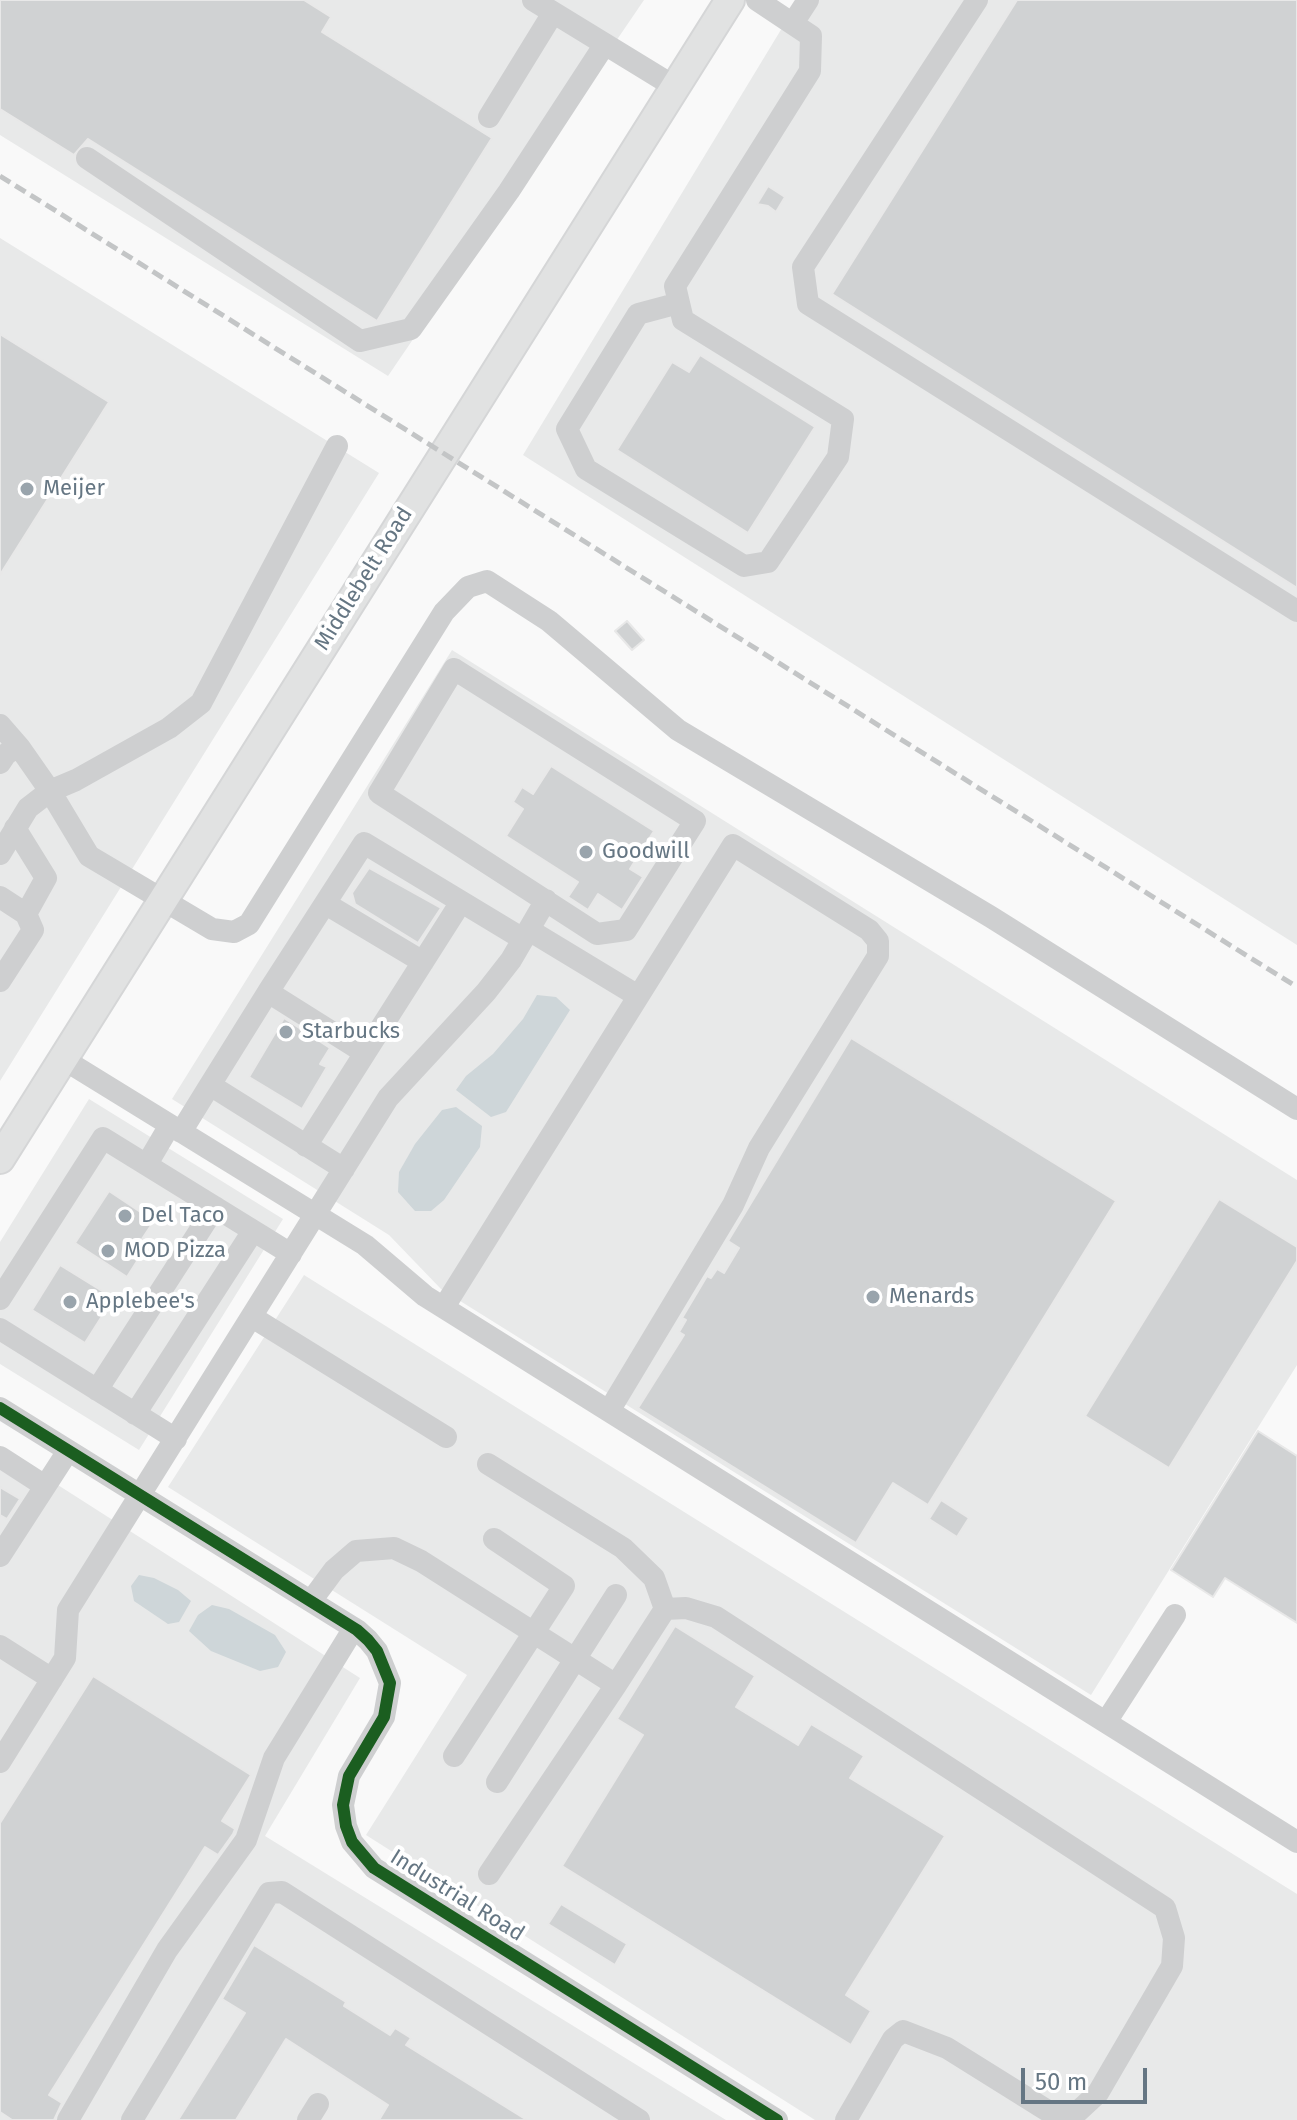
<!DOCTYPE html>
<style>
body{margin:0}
#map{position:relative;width:1297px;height:2120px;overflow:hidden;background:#f9f9f9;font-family:"Fira Sans",sans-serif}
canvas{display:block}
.scale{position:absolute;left:1021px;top:2068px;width:126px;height:36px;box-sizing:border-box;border:4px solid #657683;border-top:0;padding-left:10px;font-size:24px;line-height:28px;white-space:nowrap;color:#657683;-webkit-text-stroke:6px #fff;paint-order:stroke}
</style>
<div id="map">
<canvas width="1297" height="2120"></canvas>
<div class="scale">50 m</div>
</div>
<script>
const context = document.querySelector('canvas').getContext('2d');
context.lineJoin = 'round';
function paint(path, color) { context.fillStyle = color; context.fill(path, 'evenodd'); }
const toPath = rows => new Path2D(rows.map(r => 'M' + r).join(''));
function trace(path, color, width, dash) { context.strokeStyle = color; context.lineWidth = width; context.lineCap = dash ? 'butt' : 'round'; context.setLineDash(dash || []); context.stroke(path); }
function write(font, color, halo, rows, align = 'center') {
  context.font = font + ' "Fira Sans",sans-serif'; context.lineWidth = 8; context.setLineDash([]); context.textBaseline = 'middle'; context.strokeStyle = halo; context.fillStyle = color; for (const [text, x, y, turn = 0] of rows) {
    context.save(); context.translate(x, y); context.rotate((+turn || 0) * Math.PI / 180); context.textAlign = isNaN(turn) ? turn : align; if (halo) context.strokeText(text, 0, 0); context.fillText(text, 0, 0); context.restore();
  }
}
const built = toPath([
 [0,0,644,0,388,376,0,135],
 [799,0,1297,0,1297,945,523,455],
 [0,238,379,473,0,1081],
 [452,650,1297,1180,1297,1365,1091,1695,441,1289,389,1235,172,1099],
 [89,1099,283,1219,139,1450,0,1364,0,1242],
 [304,1275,1297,1894,1297,2120,815,2120,366,1835,467,1675,168,1487],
 [0,1448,360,1678,265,1836,726,2120,0,2120]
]);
const water = toPath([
 [537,995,556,997,570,1010,506,1112,491,1117,456,1090,466,1076,493,1054,523,1019],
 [456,1107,482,1126,480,1147,444,1200,431,1211,415,1211,398,1192,399,1172,415,1144,442,1110],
 [139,1575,154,1578,178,1590,191,1601,179,1622,168,1624,134,1601,131,1586],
 [212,1605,229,1609,275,1635,286,1652,278,1667,260,1671,211,1651,189,1631,198,1615]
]);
const building = toPath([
 [0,0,304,0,331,17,322,32,492,138,377,321,88,139,74,155,0,109,0,0],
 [1017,0,1297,0,1297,588,832,294,1017,0],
 [768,186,785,197,776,212,768,206,757,204,768,186],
 [0,334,109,402,0,575,0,334],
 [700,355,815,427,748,533,617,450,672,362,689,372,700,355],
 [627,621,644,640,632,650,615,631,627,621],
 [551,766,654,831,630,869,643,877,622,910,598,894,588,910,568,897,578,882,506,836,523,809,513,802,522,787,533,794,551,766],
 [369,868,441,908,418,943,355,904,352,893,369,868],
 [284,1018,330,1048,320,1064,327,1067,302,1109,249,1077,284,1018],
 [851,1038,1116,1201,928,1505,893,1483,856,1543,638,1408,684,1335,679,1332,686,1320,682,1318,707,1276,711,1278,717,1269,724,1273,739,1248,728,1241,851,1038],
 [109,1191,154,1221,142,1239,148,1244,127,1277,75,1243,109,1191],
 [1219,1199,1297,1247,1297,1261,1169,1468,1085,1416,1219,1199],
 [60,1265,107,1294,97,1309,104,1313,85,1343,32,1310,60,1265],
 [1258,1431,1297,1456,1297,1623,1225,1578,1213,1597,1171,1570,1258,1431],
 [0,1487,20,1499,7,1519,0,1515,0,1487],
 [941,1500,969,1518,957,1537,929,1519,941,1500],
 [675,1626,755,1676,736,1707,798,1745,811,1724,864,1756,850,1778,945,1836,846,1995,871,2011,851,2045,562,1866,643,1735,617,1719,675,1626],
 [93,1676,251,1775,222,1821,235,1829,233,1834,218,1855,205,1847,49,2095,62,2103,54,2120,12,2120,0,2112,0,1823,93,1676],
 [561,1904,627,1944,615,1965,548,1924,561,1904],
 [254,1945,346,2002,344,2006,390,2035,395,2028,411,2038,406,2045,527,2120,379,2120,388,2105,286,2039,236,2120,178,2120,245,2013,222,1999,254,1945]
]);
const minor = toPath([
 [533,0,675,87],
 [977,0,803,267,808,304,1297,611],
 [793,23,808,0],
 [489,117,553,13],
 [87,158,360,341,411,329,509,191,605,44],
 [679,303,638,314,567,429,586,469,744,566,768,562,838,457,843,419,683,320,675,286,810,71,811,36,757,0],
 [454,669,695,821,626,930,597,934,379,793,454,669],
 [0,725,20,748,50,791,89,856,212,929,234,932,249,924,444,612,468,587,487,581,549,621,678,730,991,917,1297,1109],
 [0,763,6,754,18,746],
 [15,828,46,878,26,914],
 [0,854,28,808,50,791,76,780,169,728,201,703,337,446],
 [0,897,26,914,33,930,0,981],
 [326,904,423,962],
 [529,930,638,996],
 [268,992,364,843,523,939],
 [365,1053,461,902],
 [63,1059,365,1245,425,1296,1297,1842],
 [210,1085,268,992,365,1053,306,1146],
 [181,1132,210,1085,344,1169],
 [147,1164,170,1125],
 [0,1299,103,1138,291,1254],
 [444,1307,733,845,869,930,878,941,878,956,759,1148,733,1205,609,1411],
 [252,1317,446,1437],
 [0,1329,176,1439],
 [97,1390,215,1207],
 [0,1408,357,1630,368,1640,377,1651,390,1683,384,1717,349,1776,343,1805,346,1826,352,1842,374,1868,777,2120],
 [135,1414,253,1231],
 [0,1457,45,1486],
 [488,1464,623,1548,654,1578,665,1609],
 [0,1556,68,1451],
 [311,1601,334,1570,356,1551,394,1548,421,1561,616,1685,665,1609,686,1608,716,1617,1165,1908,1174,1938,1172,1966,1098,2093,1073,2116,1048,2111,947,2048,903,2031,893,2039,846,2120],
 [0,1646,52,1679],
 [1106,1722,1175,1615],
 [454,1756,564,1586,494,1539],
 [0,1762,65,1658,68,1610,388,1098,486,992,511,960,546,900],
 [497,1782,616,1595],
 [489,1874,616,1685],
 [68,2120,167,1950,246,1840,274,1758,354,1628],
 [132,2120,269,1893,282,1892,639,2120],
 [308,2120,318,2104]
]);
const major = toPath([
 [0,1159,730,0]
]);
const rail = toPath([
 [0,176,1297,987]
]);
const cycleway = toPath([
 [0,1408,357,1630,368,1640,377,1651,390,1683,384,1717,349,1776,343,1805,346,1826,352,1842,374,1868,777,2120]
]);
const markers = [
 [27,489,8,"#99a4ac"],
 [586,852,8,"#99a4ac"],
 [286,1032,8,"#99a4ac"],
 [125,1216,8,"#99a4ac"],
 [108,1251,8,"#99a4ac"],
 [873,1297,8,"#99a4ac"],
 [70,1302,8,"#99a4ac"]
];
const poiNames = [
 ["Meijer",43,489],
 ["Goodwill",602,852],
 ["Starbucks",302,1032],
 ["Del Taco",141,1216],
 ["MOD Pizza",124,1251],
 ["Menards",889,1297],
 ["Applebee's",86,1302]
];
const streetNames = [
 ["Middlebelt Road",364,579,-58],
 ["Industrial Road",457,1896,32]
];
paint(built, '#e8e9e9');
paint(water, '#ced6d9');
paint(building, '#d0d2d3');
trace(building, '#e8e8e8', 2);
trace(major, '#d5d6d7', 32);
trace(minor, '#cecfd0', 22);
trace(major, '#e1e2e2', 28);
trace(rail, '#c3c5c6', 5, [12, 6]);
trace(cycleway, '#1b5e20', 12);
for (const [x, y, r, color] of markers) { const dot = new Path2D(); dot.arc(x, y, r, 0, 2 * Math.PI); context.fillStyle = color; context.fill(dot); trace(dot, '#fff', 3); }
write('22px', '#657683', '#fff', poiNames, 'left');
write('22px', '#657683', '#fff', streetNames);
</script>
